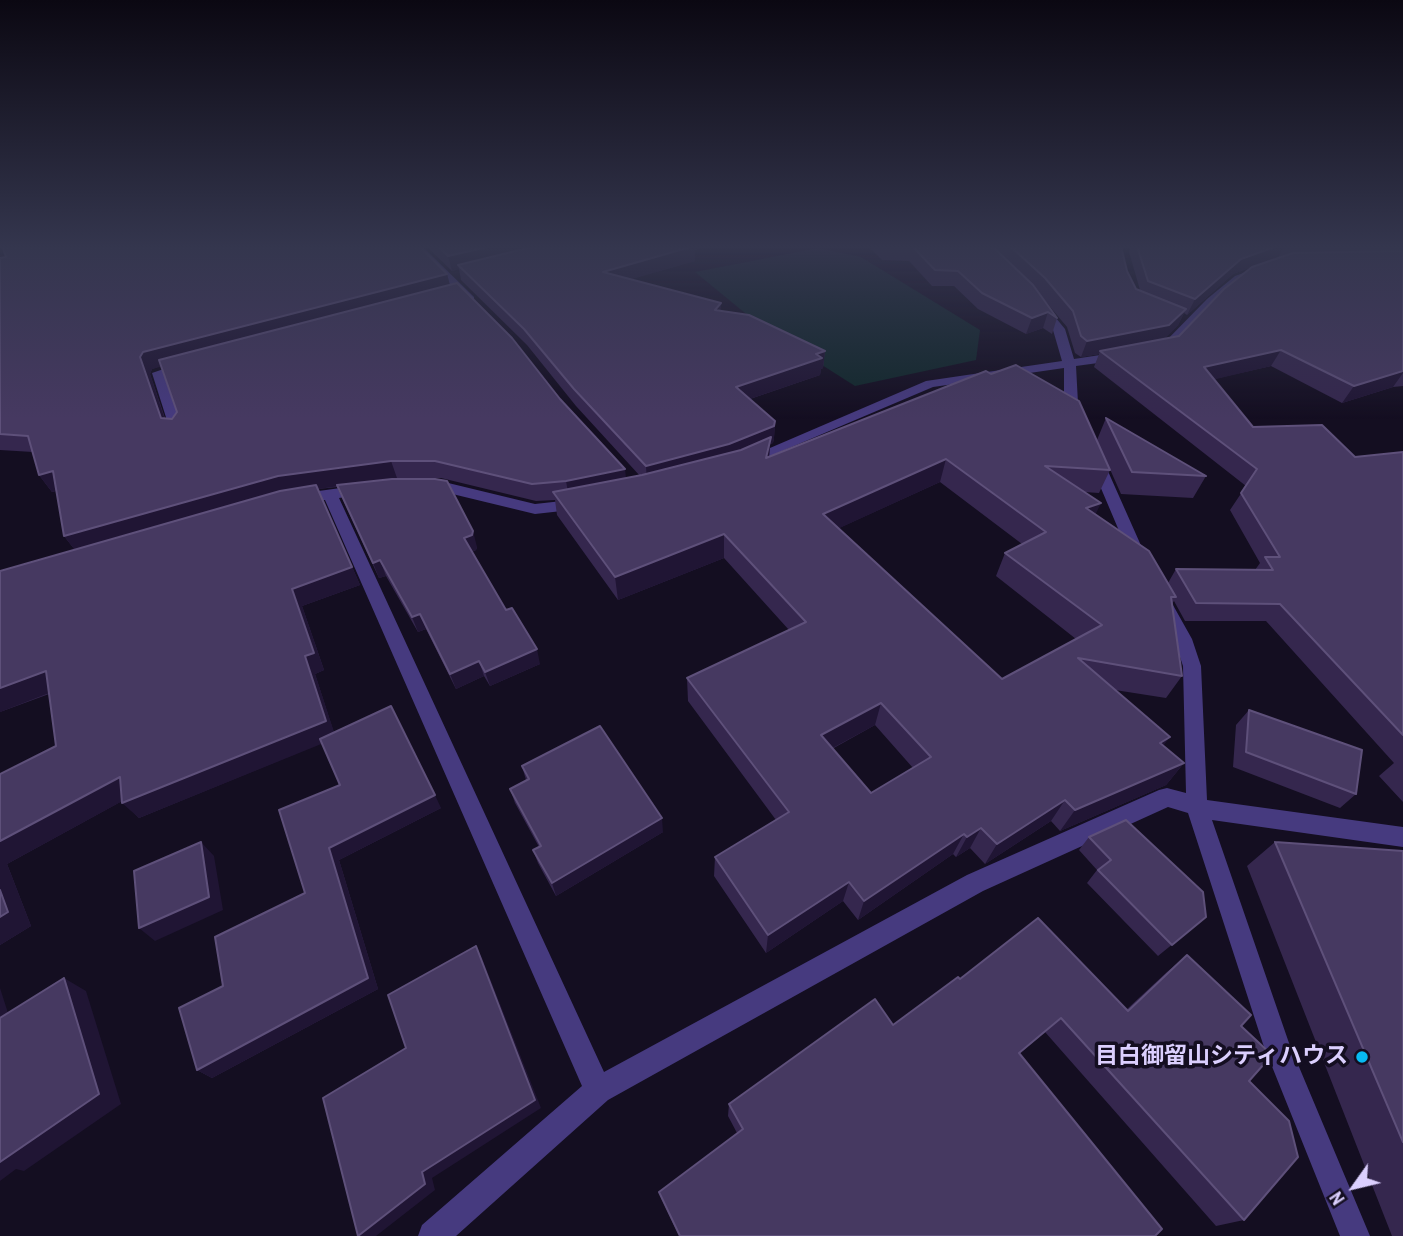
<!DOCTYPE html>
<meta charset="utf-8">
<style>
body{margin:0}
#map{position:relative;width:1403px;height:1236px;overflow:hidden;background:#140e21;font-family:"Archivo Narrow",sans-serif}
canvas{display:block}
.north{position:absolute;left:1319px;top:1152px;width:70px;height:70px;-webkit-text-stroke:5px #140e21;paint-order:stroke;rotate:236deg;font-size:19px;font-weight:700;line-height:28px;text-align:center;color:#dbcffe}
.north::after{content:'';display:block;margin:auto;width:24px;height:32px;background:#dbcffe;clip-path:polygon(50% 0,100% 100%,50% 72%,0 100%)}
</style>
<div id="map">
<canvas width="1403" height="1236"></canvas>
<div class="north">N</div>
</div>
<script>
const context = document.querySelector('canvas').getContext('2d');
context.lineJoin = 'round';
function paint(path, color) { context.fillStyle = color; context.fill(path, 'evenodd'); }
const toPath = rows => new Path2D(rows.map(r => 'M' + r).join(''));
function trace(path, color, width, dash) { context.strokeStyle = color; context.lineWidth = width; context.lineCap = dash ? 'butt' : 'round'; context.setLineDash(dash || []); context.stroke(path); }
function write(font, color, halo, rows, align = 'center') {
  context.font = font + ' "Archivo Narrow","Noto Sans JP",sans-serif'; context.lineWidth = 7; context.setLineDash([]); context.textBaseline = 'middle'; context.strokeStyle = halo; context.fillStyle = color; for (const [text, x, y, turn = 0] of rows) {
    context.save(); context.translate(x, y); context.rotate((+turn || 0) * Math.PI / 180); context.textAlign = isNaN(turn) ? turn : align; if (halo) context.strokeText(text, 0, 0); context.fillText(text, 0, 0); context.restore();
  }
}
const green = toPath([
 [818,248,861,257,980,330,976,360,855,386,762,327,695,272]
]);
const minor = toPath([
 [412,246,422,246,474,297,474,301,466,301,412,246],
 [1257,268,1266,270,1243,280,1215,303,1171,350,1154,352,1154,346,1163,344,1207,299,1235,276,1257,268],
 [1042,305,1046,306,1065,329,1074,359,1120,352,1126,356,1120,360,1076,366,1078,403,1085,418,1083,421,1073,421,1064,403,1064,368,933,387,754,463,744,463,742,460,926,381,1062,361,1053,330,1036,308,1042,305],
 [184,362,188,363,188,369,165,375,184,430,177,434,170,430,152,373,184,362],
 [1096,456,1103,460,1147,559,1145,563,1133,563,1131,559,1089,460,1096,456],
 [429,481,440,481,535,504,580,499,588,504,580,509,535,514,440,491,424,489,422,486,424,483,429,481],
 [362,485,369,490,367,493,339,498,604,1072,967,875,1159,790,1167,788,1186,793,1183,666,1174,639,1154,602,1163,596,1169,598,1192,639,1201,666,1207,800,1403,827,1403,847,1212,820,1289,1043,1370,1236,1340,1236,1263,1044,1188,813,1168,807,983,891,608,1100,456,1236,418,1236,422,1225,582,1086,325,500,297,504,289,499,297,494,362,485]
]);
const wall = toPath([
 [426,246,708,246,695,250,695,261,631,279,721,303,720,311,825,351,823,368,821,369,820,375,750,399,775,421,774,438,773,443,770,444,769,457,986,371,1110,470,1099,493,1084,492,1096,515,1168,583,1176,569,1255,570,1260,563,1230,510,1246,486,1094,367,1099,354,1081,357,1075,353,1067,327,1036,290,1057,318,1052,334,1043,328,1026,334,978,309,954,286,932,286,909,261,882,260,868,246,1121,246,1127,271,1136,289,1140,290,1129,252,1131,246,1403,246,1403,386,1393,387,1342,403,1271,366,1214,379,1253,427,1355,457,1403,452,1403,802,1379,776,1394,763,1266,621,1185,621,1174,601,1172,604,1182,676,1166,698,1115,690,1163,746,1184,763,1166,785,1060,831,1051,821,985,864,970,848,956,857,953,854,858,920,843,901,766,953,714,876,715,857,776,820,688,701,687,678,789,630,724,558,618,600,557,515,555,500,536,501,441,478,397,478,477,547,476,550,472,552,506,610,540,664,490,686,484,676,456,689,426,629,418,632,386,576,379,578,337,487,318,489,360,585,302,606,324,670,315,674,334,733,441,808,339,860,378,989,212,1078,197,1070,223,986,305,893,340,785,322,743,139,818,122,801,7,864,31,926,0,945,0,774,56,746,49,694,0,712,75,550,64,536,56,491,52,492,39,475,33,452,0,450,0,258,447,274,450,285,560,399,626,478,640,476,576,406,527,345,461,280,459,269,452,271],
 [1252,267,1179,336,1164,339,1178,325,1184,313,1187,315,1233,274],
 [161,366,177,412,172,419,165,418,150,374,152,369],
 [940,482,1022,544,1005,553,996,576,1076,639,1002,679,839,528],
 [875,725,913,768,871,793,832,749],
 [1106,418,1206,476,1193,498,1121,494,1097,440],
 [1249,710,1356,794,1340,808,1233,767,1236,725],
 [522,766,663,832,556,896,538,863,533,850,539,847,515,803,510,789,526,780],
 [1089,837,1206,917,1158,956,1087,883,1097,870,1079,850],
 [1275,842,1403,851,1403,1236,1392,1236,1247,866],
 [1187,955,1241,1026,1249,1081,1244,1220,1216,1226,1045,1032,1020,1053,1155,1236,679,1236,662,1200,659,1192,737,1133,728,1116,729,1104,893,1025,960,979,1126,1010,1167,972]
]);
const shadedWall = toPath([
 [492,246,558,246,458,265,459,269,452,271,448,256],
 [683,246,708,246,695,250,695,261,604,287,603,272],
 [1277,246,1284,246,1278,258,1233,274,1187,315,1195,299,1241,259],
 [447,274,451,290,152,369,150,374,170,435,161,418,140,357,143,352],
 [721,303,720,318,715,310],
 [1186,309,1178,325,1162,342,1100,351,1099,354,1081,357,1087,341],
 [1048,312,1043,328,1026,334,1032,318],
 [1281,350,1271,366,1195,384,1204,367],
 [825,351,823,368,821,369,820,375,735,404,736,387],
 [1403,371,1403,373,1393,387,1342,403,1354,386],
 [775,421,774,438,773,443,770,444,769,460,647,483,646,466],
 [946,459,940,482,820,537,823,514],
 [391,461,397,478,318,489,360,585,302,606,324,670,315,674,336,738,139,818,122,803,305,656,292,589,78,554,64,536,278,476],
 [625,469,627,486,569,498,566,481],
 [53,471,65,488,52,492,39,475],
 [1101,503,1090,526,1086,508],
 [473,531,477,547,476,550,468,553,464,538],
 [724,534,724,558,618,600,615,577],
 [380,560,386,576,379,578,373,563],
 [420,614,426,629,418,632,412,617],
 [537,649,540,664,490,686,485,672],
 [479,661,484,676,456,689,450,674],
 [46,671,62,688,0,712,0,688],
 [881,703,875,725,816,757,821,735],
 [1170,737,1153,759,1160,743],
 [1184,763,1166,785,1060,831,1075,810],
 [120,777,137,793,7,864,31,926,0,945,0,841],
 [435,795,441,808,339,860,378,989,212,1078,197,1070,368,978,329,848],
 [1065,800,1051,821,985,864,997,844],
 [662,818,663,832,556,896,552,883],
 [981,828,970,848,956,857,967,837],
 [964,834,953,854,858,920,864,901],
 [201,842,214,856,223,910,155,941,139,928],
 [849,882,843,901,766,953,768,935],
 [476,946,482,958,541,1108,432,1178,435,1190,376,1236,358,1236,422,1172],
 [64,978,86,991,121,1104,24,1171,16,1169,0,1181,0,1159],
 [0,988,15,1035,0,1028],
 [1061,1018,1045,1032,1005,1066,1019,1053]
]);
const building = toPath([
 [2,246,419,246,447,274,143,352,140,357,161,418,172,419,177,412,159,360,457,283,512,338,560,399,625,469,566,481,532,484,435,461,391,461,278,476,64,536,53,471,39,475,28,436,0,434,0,258,6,257,2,246],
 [438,246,492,246,448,256,438,246],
 [536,246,694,246,603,272,721,303,715,310,749,315,825,351,816,354,822,358,736,387,775,421,774,426,729,444,646,466,574,389,524,329,458,265,536,246],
 [903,246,992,246,1033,285,1057,318,1048,312,1032,318,982,293,958,271,935,270,912,246,903,246],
 [1010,246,1121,246,1127,271,1136,289,1186,309,1169,325,1087,341,1081,336,1073,311,1045,278,1010,246],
 [1137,246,1277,246,1241,259,1195,299,1148,281,1137,246],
 [1403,251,1403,371,1354,386,1281,350,1204,367,1253,427,1322,425,1355,457,1403,452,1403,735,1280,604,1196,603,1176,569,1273,570,1265,557,1280,557,1241,493,1257,469,1100,351,1179,336,1224,289,1252,267,1293,253,1403,251],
 [1016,365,1079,401,1110,470,1045,466,1101,503,1086,508,1149,551,1176,597,1171,597,1182,676,1078,658,1170,737,1160,743,1184,763,1075,810,1065,800,997,844,981,828,967,837,964,834,864,901,849,882,768,935,715,857,789,812,687,678,806,622,724,534,615,577,553,492,642,475,741,450,771,437,766,458,986,371,991,374,1016,365],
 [946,459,1046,532,1005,553,1102,625,1002,679,823,514,946,459],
 [881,703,931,757,871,793,821,735,881,703],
 [1106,418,1206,476,1132,472,1106,418],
 [392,479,435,479,447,481,473,531,472,535,464,538,506,610,512,608,537,649,485,672,479,661,450,674,420,614,412,617,380,560,373,563,337,485,392,479],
 [316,485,352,567,292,589,314,653,305,656,326,721,122,803,120,777,0,841,0,774,56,746,46,671,0,688,0,571,280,491,316,485],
 [391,706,435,795,329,848,368,978,197,1070,179,1008,223,986,215,937,305,893,279,810,340,785,320,739,391,706],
 [1249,710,1362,750,1356,794,1246,752,1249,710],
 [600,726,662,818,552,883,533,850,541,846,510,789,529,779,522,766,600,726],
 [1126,820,1203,892,1206,917,1172,945,1098,870,1111,860,1089,837,1126,820],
 [201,842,209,897,139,928,134,871,201,842],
 [1275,842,1403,851,1403,1142,1275,842],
 [0,890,8,912,0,917,0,890],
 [1038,918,1128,1011,1187,955,1251,1015,1241,1026,1272,1055,1249,1081,1289,1121,1298,1157,1244,1220,1061,1018,1019,1053,1162,1229,1155,1236,680,1236,659,1192,743,1129,729,1104,875,999,893,1025,958,977,960,979,1038,918],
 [476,946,535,1100,422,1172,425,1184,358,1236,323,1098,406,1048,388,995,476,946],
 [64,978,99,1094,0,1162,0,1018,64,978]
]);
const markers = [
 [1362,1057,7,"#07baf2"]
];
const nearPoinames = [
 ["目白御留山シティハウス",1348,1057]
];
paint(green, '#11282b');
paint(minor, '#463a7f');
paint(wall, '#35274e');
paint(shadedWall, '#201534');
paint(building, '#463961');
trace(building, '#5e507a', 2);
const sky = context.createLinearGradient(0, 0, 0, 419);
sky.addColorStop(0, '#0b0812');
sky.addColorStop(0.59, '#34364e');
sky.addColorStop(1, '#34364e00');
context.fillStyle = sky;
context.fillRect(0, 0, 1403, 419);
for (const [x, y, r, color] of markers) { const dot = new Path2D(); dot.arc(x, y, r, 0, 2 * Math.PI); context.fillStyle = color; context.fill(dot); trace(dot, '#140e21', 2.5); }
write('bold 23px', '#dbcffe', '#140e21', nearPoinames, 'right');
</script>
